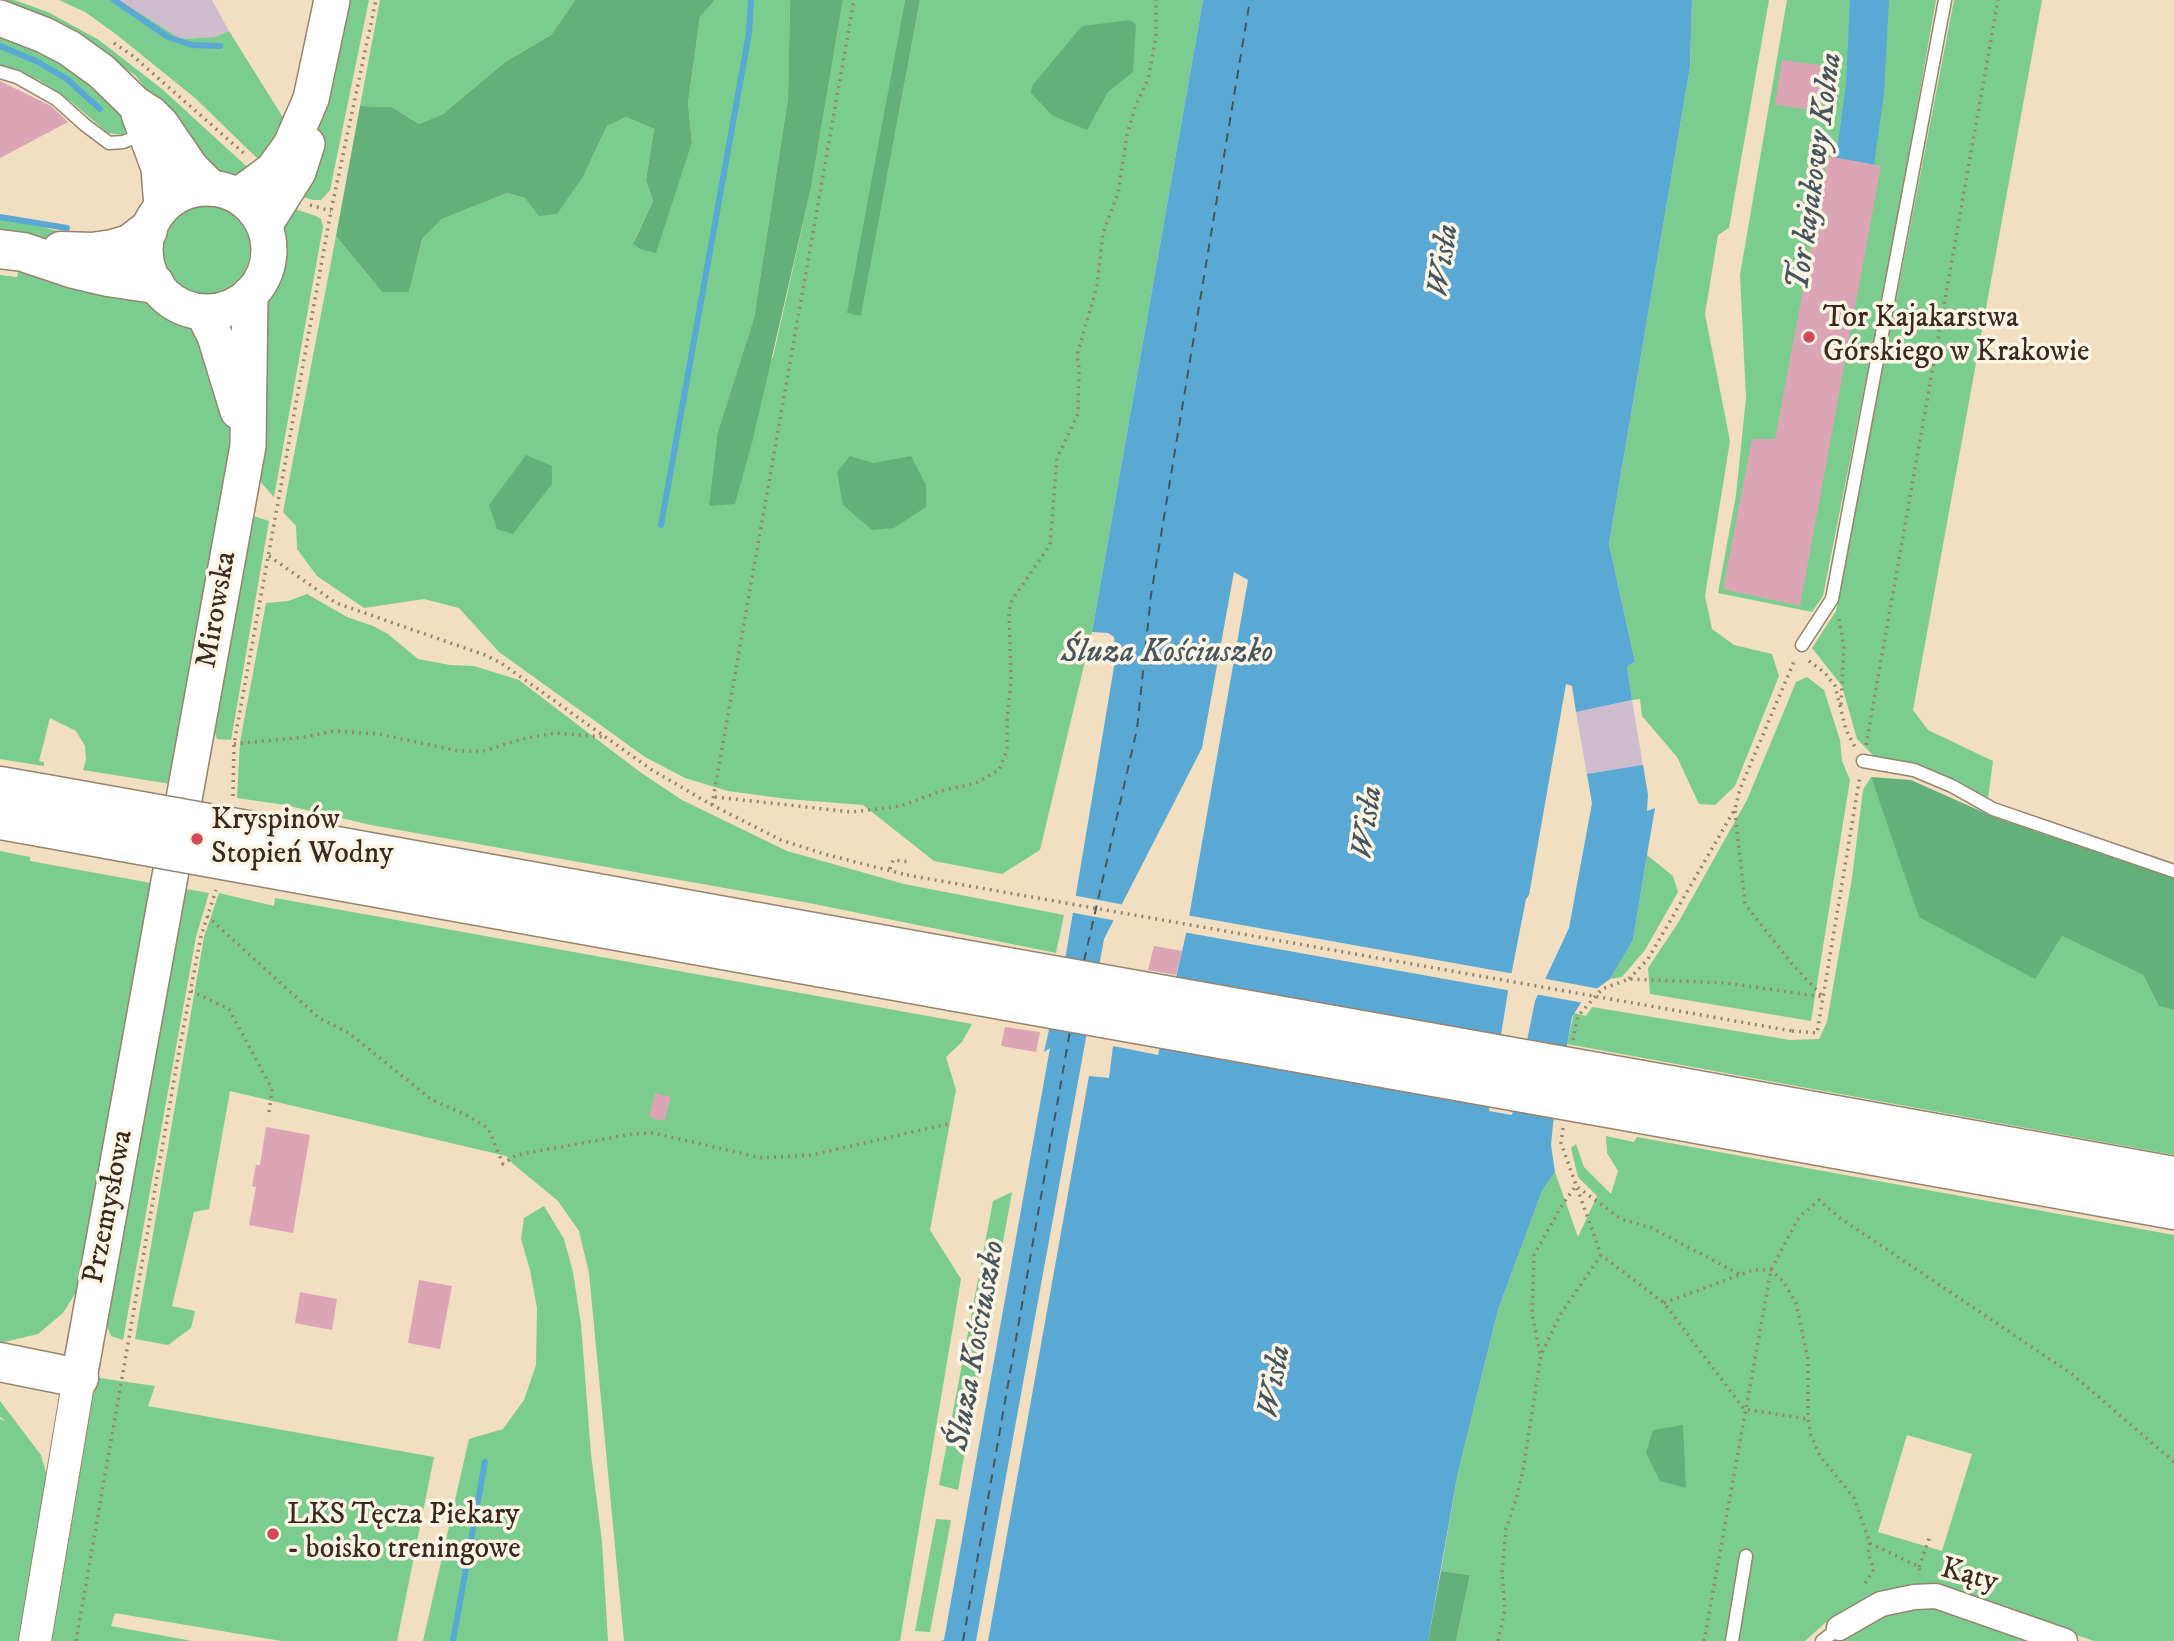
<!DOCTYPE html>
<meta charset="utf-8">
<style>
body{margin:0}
canvas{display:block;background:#f2dec0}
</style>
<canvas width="2174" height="1641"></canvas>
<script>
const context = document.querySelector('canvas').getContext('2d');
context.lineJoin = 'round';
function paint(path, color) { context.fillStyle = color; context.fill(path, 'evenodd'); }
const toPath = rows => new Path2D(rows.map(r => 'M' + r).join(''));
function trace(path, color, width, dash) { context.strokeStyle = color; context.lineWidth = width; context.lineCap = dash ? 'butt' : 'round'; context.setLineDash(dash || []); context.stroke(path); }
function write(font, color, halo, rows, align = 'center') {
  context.font = font + ' "IM FELL DW Pica",serif'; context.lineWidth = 7; context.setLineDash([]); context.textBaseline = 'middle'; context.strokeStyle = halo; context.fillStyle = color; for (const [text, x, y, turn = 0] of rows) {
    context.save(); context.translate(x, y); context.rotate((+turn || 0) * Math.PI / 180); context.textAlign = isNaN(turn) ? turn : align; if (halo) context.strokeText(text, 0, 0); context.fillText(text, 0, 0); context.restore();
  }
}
const industrial = toPath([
 [119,0,212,0,229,31,215,37,181,39],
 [1632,700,1648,795,1592,803,1576,712]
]);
const green = toPath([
 [0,0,14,0,48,12,99,40,162,89,256,175,236,182,215,178,136,76,62,23],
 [59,0,119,0,181,39,215,37,229,31,289,127,261,162,195,98,117,35,85,12],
 [346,0,369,0,330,190,321,200,313,200,302,197],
 [380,0,575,0,551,35,505,62,443,114,419,124,392,107,360,106],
 [715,0,790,0,788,98,754,318,718,431,773,357,811,188,843,0,905,0,848,313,861,315,920,0,1203,0,1092,632,1040,850,1002,874,934,861,863,805,787,799,728,791,685,778,645,757,499,652,459,608,424,599,364,608,317,576,297,549,296,526,283,512,336,236,382,292,409,292,422,239,442,219,507,193,525,198,584,175,607,126,626,117,654,129,646,180,653,201,633,243,692,142,688,103,700,17],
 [1692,0,1769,0,1729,228,1718,235,1705,314,1730,441,1705,596,1712,629,1734,645,1772,654,1779,676,1735,786,1715,805,1699,804,1677,757,1642,716,1640,699,1632,700,1627,666,1635,662,1609,544,1690,67],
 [1787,0,1936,0,1894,238,1823,596,1812,612,1718,593,1736,495,1746,398,1740,275],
 [1954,0,2042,0,1913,710,1928,730,1993,761,1987,806,1876,758,1857,739,1842,686,1812,648,1836,611],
 [0,35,9,36,77,71,129,119,124,135,108,133,70,101,39,80,0,65],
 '160 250a45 45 0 1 1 90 0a45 45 0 1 1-90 0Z',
 [292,208,316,216,321,219,323,227,274,497,255,476,259,301,269,287,275,270,278,252,277,234],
 [0,216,92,240,75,241,0,237],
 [21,262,142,292,152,303,170,315,196,326,232,416,234,452,171,784,83,770,86,760,85,746,76,731,50,718,39,761,44,762,44,766,0,759,0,275,17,277],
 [247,514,269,521,231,740,217,739,211,721],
 [307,594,347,617,373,626,388,634,418,659,450,665,474,666,519,680,640,772,682,800,787,851,904,884,1064,915,1056,953,809,903,371,825,285,805,237,798,240,742,266,603,288,601],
 [1807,677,1824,690,1840,740,1842,761,1850,780,1811,1021,1650,994,1648,968,1678,923,1747,800,1796,682],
 [1871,777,1920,917,2062,936,2143,975,2159,1006,2174,1010,2174,1155,1567,1044,1574,1013,1586,1016,1592,1007,1790,1040,1819,1039,1827,1022,1852,878,1863,790],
 [0,851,30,857,30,861,151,883,80,1286,63,1313,38,1334,4,1342,0,1342],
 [1647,855,1673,876,1678,892,1645,950,1622,977,1610,979,1633,940],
 [181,888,209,893,196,937,123,1340,111,1336,104,1319],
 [219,893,274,906,275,898,972,1024,962,1042,946,1057,956,1090,930,1230,961,1279,900,1641,624,1641,589,1273,579,1231,558,1201,512,1163,506,1156,230,1091,209,1209,194,1212,172,1306,195,1311,191,1328,168,1345,135,1339,204,937],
 [1606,1136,1634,1142,1637,1137,2174,1235,2174,1641,2094,1641,1931,1586,1881,1595,1825,1623,1805,1641,1456,1641,1470,1575,1441,1571,1458,1472,1498,1310,1542,1191,1555,1172,1578,1237,1597,1196,1578,1177,1571,1148,1576,1144,1584,1167,1611,1194,1618,1171,1607,1153],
 [1907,1435,1972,1454,1942,1551,1878,1532],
 [1012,1192,958,1490,939,1485,993,1201],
 [544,1206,564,1239,573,1272,581,1324,591,1454,602,1542,608,1641,423,1641,469,1439,503,1429,524,1400,536,1365,537,1308,530,1270,521,1239,524,1218],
 [93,1377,155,1386,148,1406,434,1457,397,1641,281,1641,115,1613,111,1626,192,1641,46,1641],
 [0,1401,41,1455,48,1480,20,1641,0,1641,0,1419,6,1421,0,1417],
 [936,1519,951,1520,930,1632,915,1631],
 [1937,1608,2031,1641,1838,1641,1887,1611]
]);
const forest = toPath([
 [575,0,715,0,700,17,688,103,692,142,656,253,640,249,633,244,653,201,646,180,654,129,626,117,607,126,584,175,557,214,539,216,525,198,507,193,442,219,422,239,409,292,382,292,336,236,360,106,392,107,419,124,443,114,505,62,551,35],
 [790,0,843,0,811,188,752,443,735,504,709,506,718,431,754,318,788,98],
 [905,0,920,0,861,316,847,313],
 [1130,20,1136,25,1133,72,1108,92,1087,130,1053,116,1031,93,1032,86,1082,26],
 [526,455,552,466,552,484,513,534,497,529,489,505],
 [850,456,873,463,911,456,926,485,926,507,894,528,872,530,843,505,837,472],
 [1871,777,1911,780,1994,817,2174,878,2174,1010,2159,1006,2143,975,2062,936,2035,979,1919,917],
 [1683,1425,1686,1488,1660,1481,1646,1453,1653,1430],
 [1441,1571,1470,1575,1456,1641,1428,1641]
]);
const water = toPath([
 [1203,0,1692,0,1690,67,1609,544,1635,662,1627,666,1632,700,1576,712,1572,686,1566,684,1529,895,1526,899,1508,991,1489,1111,1512,1115,1535,1001,1569,928,1592,803,1587,774,1643,765,1648,795,1647,811,1655,808,1647,855,1633,940,1610,979,1584,998,1572,1017,1553,1124,1551,1145,1555,1172,1542,1191,1498,1310,1458,1472,1428,1641,988,1641,1089,1076,1109,1078,1113,1046,1158,1055,1186,934,1248,580,1234,572,1202,748,1104,939,976,1641,940,1641,944,1640,1050,1048,1044,1052,1066,954,1116,655,1114,637,1108,633,1092,632],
 [1850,0,1889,0,1884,94,1869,201,1789,602,1778,452,1832,187,1846,84]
]);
const pier = toPath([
 [1072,895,1125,905,1117,921,1069,912],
 [1186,915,1515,974,1512,991,1183,932],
 [1541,978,1600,989,1584,1003,1534,994]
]);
const stream = toPath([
 [114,0,168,37,192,45,220,46],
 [0,46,36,61,67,79,100,109],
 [0,217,67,228],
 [661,525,749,33,751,0],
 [453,1641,485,1462]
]);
const ferry = toPath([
 [1084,961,1137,729,1151,595,1250,0],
 [963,1641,1070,1031]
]);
const building = toPath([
 [1782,60,1827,66,1821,111,1775,105],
 [0,81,51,106,68,122,0,158],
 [1828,156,1881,166,1800,606,1723,589,1752,439,1775,439],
 [1154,946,1182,951,1176,975,1148,970],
 [1005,1027,1040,1032,1036,1052,1001,1046],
 [655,1093,671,1097,664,1121,649,1117],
 [266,1127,310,1135,293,1233,249,1225,256,1187,252,1186,256,1165,260,1165],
 [419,1280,452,1286,440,1349,408,1343],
 [300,1292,337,1299,332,1330,295,1323]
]);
const path = toPath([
 [114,43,133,56,247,156],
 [310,205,331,211],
 [269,556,336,603,485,655,501,663,652,770,712,805,781,840,824,854,907,875],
 [1839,619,1844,647,1841,705],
 [1809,661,1825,673,1835,686,1846,730,1855,747],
 [234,744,304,737,334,731,379,734,458,751,483,751,522,739,555,733,605,737],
 [1866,745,1998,0],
 [233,796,234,744,331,211,376,0],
 [715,797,852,812,901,806,941,791,976,783,999,770,1007,750,1007,721,1011,680,1009,611,1012,600,1050,545,1057,458,1078,414,1079,368,1077,355,1097,286,1103,233,1118,193,1127,135,1135,107,1148,79,1156,37,1156,0],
 [712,805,854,0],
 [1735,811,1745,904,1792,964,1823,997],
 [890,869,893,860,910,862],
 [207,916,319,1018,349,1033,432,1100,468,1116,488,1128,503,1164,516,1155,632,1134,653,1133,762,1158,812,1155,952,1123],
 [1629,979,1648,959,1735,809,1740,789,1795,659],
 [191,991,229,1009,272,1089,269,1112],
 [1792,1031,1817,1033,1860,776],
 [1573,1040,1578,1016,1602,989,1629,979,1727,983,1823,997],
 [1563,1128,1561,1143,1601,1255,1664,1303,1744,1409,1808,1419],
 [1664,1303,1753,1270,1771,1270,1783,1281,1796,1303,1808,1359,1808,1419,1811,1435,1820,1456,1854,1498,1870,1543,1868,1553,1874,1569,1863,1587],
 [1540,1353,1532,1314,1534,1255,1562,1205,1576,1186,1621,1219,1652,1228,1741,1275],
 [1870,1543,1919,1567,1920,1573],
 [1919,1567,1930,1536],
 [76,1641,180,1046,201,936,216,890],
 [1498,1641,1505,1609,1502,1572,1506,1529,1516,1500,1523,1470,1541,1355,1560,1315,1601,1255],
 [1704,1641,1771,1270,1799,1217,1819,1200,1840,1218,2072,1374,2174,1462]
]);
const service = toPath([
 [0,72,17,77,56,99,85,125,109,143,123,142,144,134],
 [1802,645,1832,599,1945,0],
 [1863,761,1914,770,1952,786,1993,809,2174,871],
 [1732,1641,1746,1556],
 [1822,1641,1839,1628]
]);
const minor = toPath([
 [1839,1628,1881,1604,1914,1597,1936,1596,2065,1641]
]);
const tertiary = toPath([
 [35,1641,79,1378]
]);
const secondary = toPath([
 [0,18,44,35,69,48,101,71,135,104,151,114,161,124,191,168,211,188],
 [139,114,159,168,162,207],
 '145 250a62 62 0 1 1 124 0a62 62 0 1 1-124 0Z',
 [238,196,273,170,291,145,311,99,332,0],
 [264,226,298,172,307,144],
 [203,312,215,336,238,411],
 [79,1378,248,446,250,294]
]);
const motorway = toPath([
 [0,249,23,252,74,269,108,277,155,284],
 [61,251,92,252,113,249,130,244,148,230],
 [0,786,46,794],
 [0,820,40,827],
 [303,840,957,958],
 [300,874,951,991],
 [1642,1080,2174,1176],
 [1636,1113,2174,1210],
 [0,1362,79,1378]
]);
const pathBridge = toPath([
 [907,875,1792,1031]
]);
const motorwayBridge = toPath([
 [46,794,303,840],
 [40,827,300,874],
 [957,958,1642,1080],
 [951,991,1636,1113]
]);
const markers = [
 [1809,337,7,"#d1495b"],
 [197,839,7,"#d1495b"],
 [273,1534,7,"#d1495b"]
];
const poiNames = [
 ["Tor Kajakarstwa",1823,320],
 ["Górskiego w Krakowie",1823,354],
 ["Kryspinów",211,822],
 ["Stopień Wodny",211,856],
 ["LKS Tęcza Piekary",287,1517],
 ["- boisko treningowe",287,1551]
];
const streetNames = [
 ["Mirowska",218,610,-80],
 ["Przemysłowa",110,1207,-79],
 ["Kąty",1969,1577,15]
];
const waterNames = [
 ["Tor kajakowy Kolna",1817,172,-82],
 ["Wisła",1445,261,-82],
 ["Śluza Kościuszko",1167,654],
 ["Wisła",1369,823,-82],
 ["Śluza Kościuszko",978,1346,-80],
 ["Wisła",1276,1382,-80]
];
paint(industrial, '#cfbdce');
paint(green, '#7bcd8f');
paint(forest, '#64b07a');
paint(water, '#5aa9d4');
paint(pier, '#f2dec0');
trace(stream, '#5aa9d4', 6);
trace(ferry, '#46565e', 2, [9, 7]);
paint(building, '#dba5b6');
trace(service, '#96846f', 15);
trace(minor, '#96846f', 27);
trace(tertiary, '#96846f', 34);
trace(secondary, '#96846f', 38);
trace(motorway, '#96846f', 41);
trace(path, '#96846f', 3.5, [2, 5]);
trace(service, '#fff', 12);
trace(minor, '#fff', 24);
trace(tertiary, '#fff', 32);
trace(secondary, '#fff', 35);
trace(motorway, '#fff', 38);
trace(motorwayBridge, '#96846f', 41, []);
trace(pathBridge, '#96846f', 3.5, [2, 5]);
trace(motorwayBridge, '#fff', 38);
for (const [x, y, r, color] of markers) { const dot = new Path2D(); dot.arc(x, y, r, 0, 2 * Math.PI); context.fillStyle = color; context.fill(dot); trace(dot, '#fcf5e5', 2.5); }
write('30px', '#3b2a1e', '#fcf5e5', poiNames, 'left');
write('30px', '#3b2a1e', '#fcf5e5', streetNames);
write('italic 32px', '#46565e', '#fcf5e5', waterNames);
</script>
